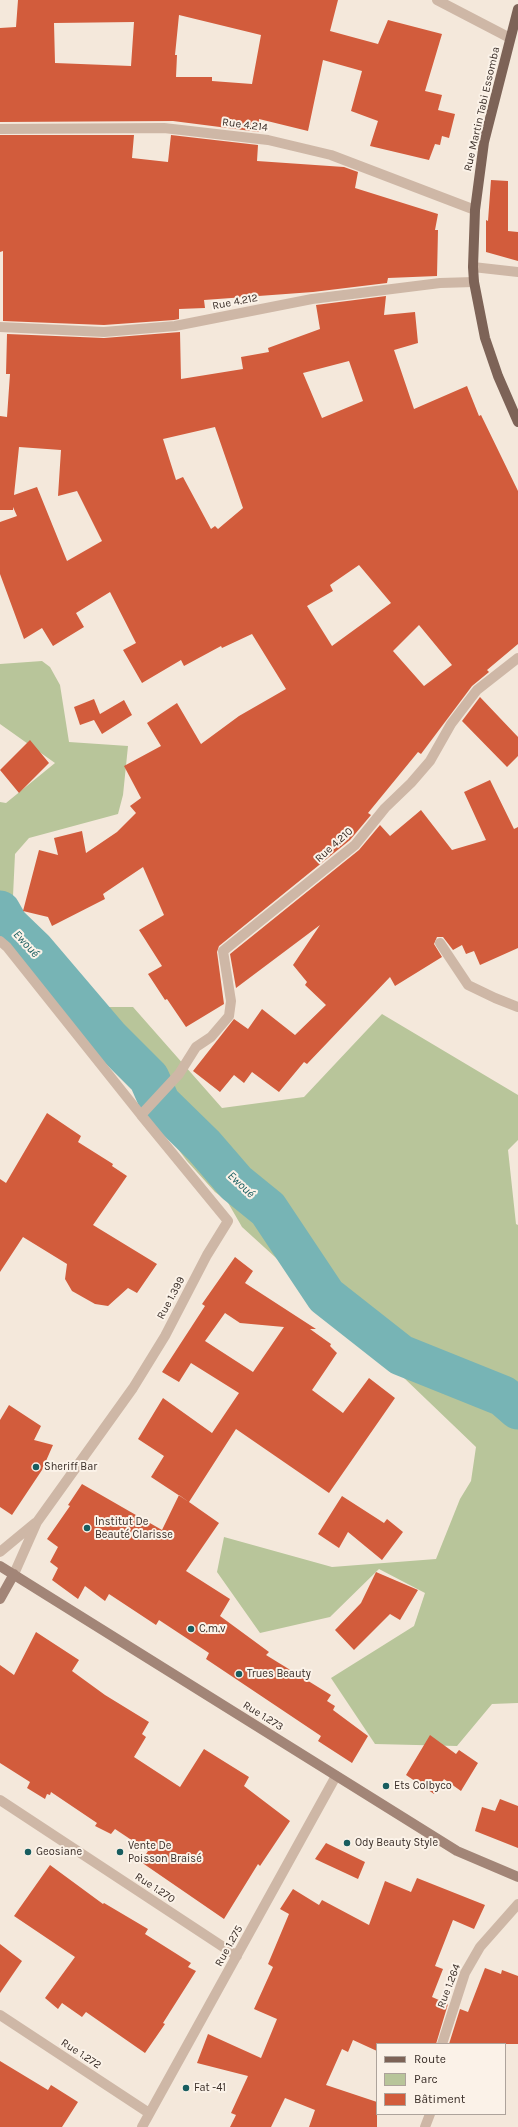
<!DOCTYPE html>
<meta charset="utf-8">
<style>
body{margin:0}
#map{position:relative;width:518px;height:2127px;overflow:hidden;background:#f4e8db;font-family:Karla,sans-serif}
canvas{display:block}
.legend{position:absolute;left:376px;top:2043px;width:130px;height:72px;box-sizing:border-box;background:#fbf2e8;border:1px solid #ada39b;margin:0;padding:5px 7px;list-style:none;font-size:12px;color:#392d27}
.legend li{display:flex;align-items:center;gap:8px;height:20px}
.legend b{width:20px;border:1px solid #ada39b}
</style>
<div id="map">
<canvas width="518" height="2127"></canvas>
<ul class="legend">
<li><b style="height:5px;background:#7d6357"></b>Route</li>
<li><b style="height:11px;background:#b8c59a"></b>Parc</li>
<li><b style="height:11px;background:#d25c3c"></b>Bâtiment</li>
</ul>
</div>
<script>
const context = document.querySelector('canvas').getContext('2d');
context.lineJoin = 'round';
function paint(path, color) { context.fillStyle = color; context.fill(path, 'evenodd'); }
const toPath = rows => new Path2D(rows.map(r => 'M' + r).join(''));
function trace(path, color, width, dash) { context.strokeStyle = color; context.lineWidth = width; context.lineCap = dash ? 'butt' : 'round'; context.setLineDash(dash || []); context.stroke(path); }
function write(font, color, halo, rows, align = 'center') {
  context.font = font + ' Karla,sans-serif'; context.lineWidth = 4; context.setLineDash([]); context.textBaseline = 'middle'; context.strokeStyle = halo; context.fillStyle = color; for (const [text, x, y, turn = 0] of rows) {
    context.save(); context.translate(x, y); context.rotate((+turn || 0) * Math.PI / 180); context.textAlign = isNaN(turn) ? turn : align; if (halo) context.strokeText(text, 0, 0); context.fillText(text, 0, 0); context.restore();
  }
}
const green = toPath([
 [42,661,50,667,60,685,69,742,128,746,123,795,118,814,29,838,15,854,12,917,56,966,98,1007,133,1007,222,1108,304,1097,382,1014,518,1095,518,1140,508,1150,516,1224,518,1225,518,1703,492,1704,457,1746,375,1744,331,1678,414,1626,425,1593,379,1569,330,1617,260,1633,217,1572,224,1537,332,1567,436,1559,460,1499,471,1481,476,1447,330,1307,242,1227,227,1201,215,1192,187,1161,148,1109,11,940,0,931,0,802,6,803,55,763,0,724,0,664]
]);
const river = toPath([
 [0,911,8,925,34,950,109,1038,149,1078,160,1103,204,1146,236,1183,268,1209,326,1296,401,1355,503,1396,518,1409]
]);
const building = toPath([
 [18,0,338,0,330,31,378,44,388,20,442,34,425,91,442,95,438,110,455,114,449,138,442,136,440,145,435,144,429,160,370,146,378,121,351,111,362,71,323,60,308,131,259,119,259,132,173,121,0,122,0,28,16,27],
 [179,15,261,35,252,84,212,81,212,77,176,77,177,55,175,55],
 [134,22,131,66,55,63,54,23],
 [0,135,134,135,132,158,168,162,171,135,258,145,257,161,344,167,358,172,355,188,438,214,435,230,438,230,437,276,388,278,387,283,313,292,204,300,205,308,179,309,179,319,174,320,104,325,3,321,3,251,0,252],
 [491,180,508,181,508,231,518,232,518,261,486,252,486,220,488,221],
 [386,296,384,315,415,312,418,343,394,350,414,409,467,386,479,416,481,415,518,491,518,644,487,670,489,672,472,686,421,754,418,752,368,813,371,815,350,840,219,946,217,952,224,1004,186,1027,167,999,165,1000,148,974,162,966,139,930,164,915,143,867,103,894,105,899,52,926,48,917,23,911,39,850,58,855,54,838,82,831,86,853,117,832,136,813,130,806,141,798,124,766,161,746,147,723,177,703,201,744,239,716,286,689,252,634,222,648,221,646,184,666,181,660,142,683,123,650,136,643,110,592,76,613,84,627,53,646,42,628,24,639,0,574,0,522,17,516,13,507,13,510,0,510,0,416,7,417,10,374,6,374,7,334,104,338,180,332,181,379,243,369,241,357,269,352,268,348,320,329,316,305],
 [349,361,363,401,322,418,303,373],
 [215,427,243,508,218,529,215,526,211,529,183,477,176,480,163,439],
 [19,447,61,450,58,496,77,491,102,541,67,561,37,487,14,495],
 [359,565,391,603,332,646,307,606,333,591,330,585],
 [419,625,452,665,424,686,393,651],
 [480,697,518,737,518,756,507,767,462,721],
 [94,699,100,714,124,700,132,715,102,734,94,720,80,725,74,707],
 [30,740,49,763,19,793,0,770],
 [490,780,514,829,518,827,518,948,480,965,474,951,466,954,462,945,453,950,443,937,437,937,434,944,442,957,395,986,390,977,307,1064,304,1062,279,1092,252,1072,244,1083,234,1075,220,1092,193,1071,234,1019,248,1029,262,1009,295,1035,326,1005,305,985,307,982,293,965,320,925,236,988,230,954,359,850,380,825,390,836,421,810,452,850,486,840,464,792],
 [47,1113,81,1136,78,1142,113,1164,112,1166,127,1176,93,1225,157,1264,137,1293,128,1288,108,1306,95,1304,72,1291,65,1279,67,1264,23,1237,0,1272,0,1179,6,1183],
 [235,1257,253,1271,245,1283,316,1329,310,1329,331,1344,330,1346,337,1353,312,1390,343,1413,369,1378,395,1398,329,1493,236,1429,189,1502,151,1477,164,1456,138,1439,163,1398,212,1433,239,1393,191,1363,179,1382,162,1372,205,1306,202,1304],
 [225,1313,240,1323,284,1327,253,1372,205,1341],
 [9,1405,41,1426,34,1440,53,1445,42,1470,12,1515,0,1507,0,1420],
 [82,1484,162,1530,179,1495,219,1523,186,1571,230,1599,220,1616,269,1652,266,1655,331,1695,327,1701,335,1706,333,1710,368,1736,352,1763,318,1741,321,1736,206,1659,209,1653,159,1620,156,1625,109,1594,105,1601,85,1586,78,1599,52,1580,58,1568,50,1562,58,1547,47,1539,70,1506,68,1505],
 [342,1496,384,1523,387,1519,403,1532,382,1560,348,1532,339,1548,318,1534],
 [376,1572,418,1590,400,1620,390,1614,354,1650,335,1630,361,1603],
 [36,1632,79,1660,72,1671,105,1695,149,1722,142,1734,146,1737,134,1757,180,1787,204,1749,249,1777,244,1786,290,1821,260,1866,258,1864,224,1919,141,1862,148,1851,115,1829,111,1834,95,1826,97,1823,51,1792,50,1795,47,1794,45,1799,27,1788,30,1782,0,1763,0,1665,14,1675],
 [430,1735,456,1754,459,1750,478,1763,461,1791,444,1779,434,1794,406,1775],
 [500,1799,518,1806,518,1848,475,1831,482,1807,495,1811],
 [326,1843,365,1862,358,1879,315,1859],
 [50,1865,103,1904,104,1903,148,1929,145,1934,191,1963,188,1967,196,1971,163,2023,165,2024,145,2053,86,2012,82,2017,62,2003,58,2009,45,1998,75,1957,14,1916],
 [417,1878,485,1905,474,1929,453,1920,435,1966,443,1969,432,1997,448,2004,436,2044,377,2044,377,2051,353,2040,348,2052,342,2049,326,2085,377,2102,377,2127,309,2127,315,2110,285,2098,271,2127,230,2127,236,2115,231,2113,248,2076,197,2063,208,2034,261,2058,277,2019,254,2009,273,1967,268,1964,289,1914,280,1909,293,1889,319,1905,322,1900,369,1925,385,1881,411,1892],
 [0,1944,22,1961,0,1993],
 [485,1968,501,1974,502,1970,518,1976,518,2044,449,2044,460,2009,468,2012],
 [0,2061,48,2090,51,2085,78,2102,62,2127,0,2127]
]);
const minor = toPath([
 [437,0,510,38],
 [0,129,164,128,268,140,331,155,475,210],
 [473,267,518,272],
 [0,327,104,332,175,326,312,299,440,283,474,282],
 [0,941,7,947,141,1115],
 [440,943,468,985,495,998,518,1007],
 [0,1552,35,1523],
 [14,1574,37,1522,133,1388,165,1336,207,1255,228,1221,141,1115,179,1074,196,1047,211,1037,229,1016,231,1001,223,951,355,845,385,808,411,783,430,761,451,724,477,690,518,658],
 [0,1800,237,1956],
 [0,2015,149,2113],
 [442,2044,465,1973,480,1947,518,1904],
 [142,2127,336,1776],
 [425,2127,430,2114]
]);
const secondary = toPath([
 [0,1566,457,1851,518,1877],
 [0,1599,14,1574]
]);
const primary = toPath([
 [518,9,484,142,475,210,473,267,474,282,485,338,498,376,518,422]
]);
const markers = [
 [36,1467,4,"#185d5f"],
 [87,1528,4,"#185d5f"],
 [191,1629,4,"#185d5f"],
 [239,1674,4,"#185d5f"],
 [386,1786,4,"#185d5f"],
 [347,1843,4,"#185d5f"],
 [28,1852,4,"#185d5f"],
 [120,1852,4,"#185d5f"],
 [186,2088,4,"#185d5f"]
];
const streetNames = [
 ["Rue Martin Tabi Essomba",482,109,-77],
 ["Rue 4.214",245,125,7],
 ["Rue 4.212",235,302,-11],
 ["Rue 4.210",334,845,-42],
 ["Rue 1.399",171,1298,-62],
 ["Rue 1.273",263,1716,32],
 ["Rue 1.270",155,1888,33],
 ["Rue 1.275",229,1946,-61],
 ["Rue 1.264",449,1986,-69],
 ["Rue 1.272",81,2054,33]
];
const poiNames = [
 ["Sheriff Bar",44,1467],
 ["Institut De",95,1522],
 ["Beauté Clarisse",95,1535],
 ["C.m.v",199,1629],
 ["Trues Beauty",247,1674],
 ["Ets Colbyco",394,1786],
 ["Ody Beauty Style",355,1843],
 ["Vente De",128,1846],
 ["Poisson Braisé",128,1859],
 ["Geosiane",36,1852],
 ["Fat -41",194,2088]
];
const waterNames = [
 ["Ewoué",26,944,47],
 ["Ewoué",241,1185,43]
];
paint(green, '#b8c59a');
trace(river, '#77b4b5', 41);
paint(building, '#d25c3c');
trace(minor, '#ceb7a6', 10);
trace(secondary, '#a28577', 10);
trace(primary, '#7d6357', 10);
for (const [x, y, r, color] of markers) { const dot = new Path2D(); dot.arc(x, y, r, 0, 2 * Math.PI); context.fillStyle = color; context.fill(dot); trace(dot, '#fbf2e8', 1.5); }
write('11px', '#392d27', '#fbf2e8', streetNames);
write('11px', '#392d27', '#fbf2e8', poiNames, 'left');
write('italic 12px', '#185d5f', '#fbf2e8', waterNames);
</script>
